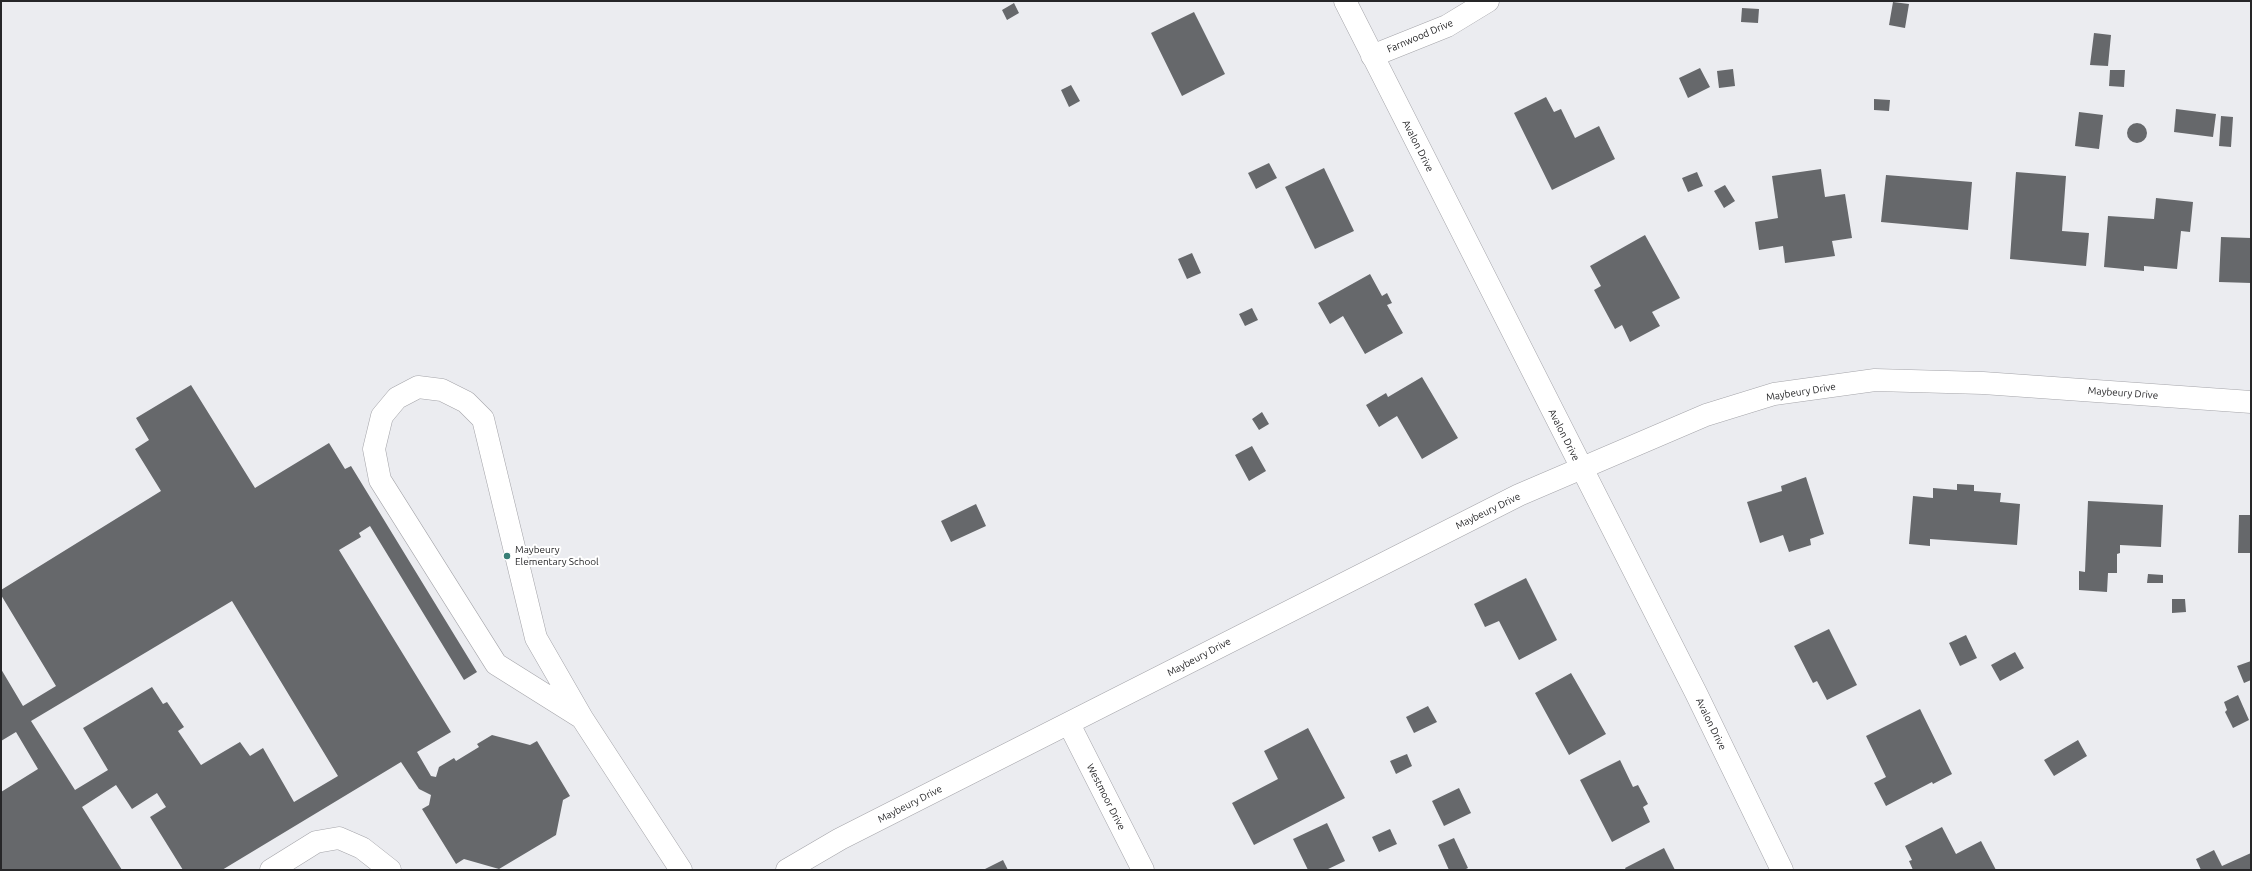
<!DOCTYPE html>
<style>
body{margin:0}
#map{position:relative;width:2252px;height:871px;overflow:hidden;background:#ebecf0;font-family:Ubuntu,sans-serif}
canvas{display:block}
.frame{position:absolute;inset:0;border:2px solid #262628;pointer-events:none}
</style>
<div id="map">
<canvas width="2252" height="871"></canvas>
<div class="frame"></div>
</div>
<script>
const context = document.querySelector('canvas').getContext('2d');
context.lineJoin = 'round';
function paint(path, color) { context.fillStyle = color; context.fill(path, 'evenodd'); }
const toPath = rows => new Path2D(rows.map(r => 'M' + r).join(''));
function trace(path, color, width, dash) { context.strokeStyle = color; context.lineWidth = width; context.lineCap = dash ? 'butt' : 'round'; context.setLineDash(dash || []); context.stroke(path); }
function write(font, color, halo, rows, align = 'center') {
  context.font = font + ' Ubuntu,sans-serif'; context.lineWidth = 4; context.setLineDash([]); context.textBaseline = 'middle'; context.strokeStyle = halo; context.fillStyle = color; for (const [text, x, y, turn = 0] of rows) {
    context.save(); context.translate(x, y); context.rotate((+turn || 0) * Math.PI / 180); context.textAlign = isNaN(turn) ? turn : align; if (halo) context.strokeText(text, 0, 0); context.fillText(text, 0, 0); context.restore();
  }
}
const building = toPath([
 [1893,2,1909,4,1905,28,1889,25],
 [1014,3,1019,13,1007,20,1002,10],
 [1742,8,1759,9,1758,23,1741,22],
 [1194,12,1225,74,1182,96,1151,33],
 [2094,33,2111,35,2108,66,2090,65],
 [1700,68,1710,87,1688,98,1679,78],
 [1733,69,1735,86,1719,88,1717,71],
 [2110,70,2125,70,2124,87,2109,86],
 [1071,85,1080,101,1069,107,1061,90],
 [1546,97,1554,112,1561,109,1575,138,1599,126,1615,159,1552,190,1514,113],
 [1874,99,1890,100,1889,111,1874,110],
 [2176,109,2216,114,2213,137,2174,132],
 [2079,112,2103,115,2099,149,2075,146],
 [2221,116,2233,117,2231,147,2219,146],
 '2127 133a10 10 0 1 1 20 0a10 10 0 1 1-20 0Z',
 [1269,163,1277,178,1256,189,1248,173],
 [1324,168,1354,231,1315,249,1285,187],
 [1821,169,1825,197,1845,194,1852,238,1832,241,1835,256,1785,263,1783,246,1759,250,1755,222,1778,218,1772,176],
 [1697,172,1703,186,1688,192,1682,178],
 [2016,172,2066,176,2062,231,2089,233,2086,266,2010,259],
 [1886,175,1972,182,1968,230,1881,222],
 [1725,185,1735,201,1724,208,1714,191],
 [2156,198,2193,202,2190,232,2181,231,2177,269,2144,266,2144,271,2104,267,2108,216,2154,219],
 [1645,235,1680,298,1652,312,1660,326,1630,342,1622,325,1615,329,1594,290,1601,286,1590,266],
 [2221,237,2251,238,2251,283,2219,282],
 [1192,253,1201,273,1187,279,1178,259],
 [1370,274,1382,296,1387,293,1392,303,1387,305,1403,333,1365,354,1343,316,1330,324,1318,303],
 [1252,308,1258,320,1245,326,1239,314],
 [1422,377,1458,438,1422,459,1397,416,1379,427,1366,405,1386,393,1388,397],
 [191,385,255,488,329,443,345,469,351,466,477,672,464,680,370,526,359,533,361,537,339,550,451,732,417,752,431,776,436,777,439,767,454,758,456,761,479,747,477,744,492,735,530,745,537,741,570,796,563,800,556,835,499,869,464,859,456,864,422,809,429,805,431,795,419,789,401,762,222,870,183,870,150,817,166,807,157,793,132,809,116,785,82,807,122,870,1,870,1,792,38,769,16,732,1,741,1,669,23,706,56,686,1,595,1,590,161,491,135,449,149,440,136,418],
 [232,601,338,776,294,802,263,748,250,756,240,742,201,765,178,731,184,727,167,702,163,704,152,687,83,728,108,770,75,790,31,721],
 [1262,412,1269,424,1259,430,1252,419],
 [1252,446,1266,471,1249,481,1235,455],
 [1806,477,1824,534,1810,539,1811,545,1789,552,1783,535,1760,543,1747,502,1782,491,1781,486],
 [1957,484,1974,485,1974,491,2001,493,2000,502,2020,504,2017,545,1930,539,1930,546,1909,544,1913,496,1933,498,1933,488,1957,490],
 [2088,501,2163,505,2161,547,2120,545,2120,553,2117,554,2117,573,2108,573,2107,592,2079,590,2079,571,2085,572],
 [976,504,986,526,951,542,941,521],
 [2239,515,2251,515,2251,553,2238,553],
 [2148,574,2163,575,2163,583,2147,583],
 [1526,578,1557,640,1519,660,1499,621,1485,627,1474,604],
 [2172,599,2185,599,2186,612,2172,613],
 [1829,629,1857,685,1827,700,1817,681,1813,683,1794,646],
 [1966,635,1977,658,1960,666,1949,643],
 [2015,652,2024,668,2000,681,1991,665],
 [2251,661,2251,680,2244,683,2237,666],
 [1571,673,1606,734,1569,755,1535,693],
 [2238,695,2249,720,2233,728,2225,712,2227,710,2224,702],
 [1428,706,1437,722,1414,733,1406,717],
 [1920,709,1952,774,1933,784,1932,782,1886,806,1874,783,1886,777,1866,736],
 [1308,728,1345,798,1254,845,1232,803,1278,779,1264,751],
 [2078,740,2087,756,2054,776,2044,760],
 [1407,754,1412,766,1396,774,1390,761],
 [1620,760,1633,787,1638,785,1648,804,1643,807,1650,822,1612,842,1580,780],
 [1459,788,1471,813,1444,826,1432,801],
 [1327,823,1345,861,1326,870,1308,870,1293,839],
 [1942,827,1956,854,1981,841,1996,870,1913,870,1909,861,1912,860,1905,846],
 [1390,829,1397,844,1379,852,1372,837],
 [1454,838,1468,868,1464,870,1449,870,1438,845],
 [1664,848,1675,870,1626,870,1625,868],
 [2214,850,2222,866,2251,853,2251,870,2201,870,2196,859],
 [1003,860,1008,870,983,870]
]);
const minor = toPath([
 [1345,1,1696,693,1782,870],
 [1372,56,1447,26,1488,1],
 [582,718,496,664,380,480,374,449,382,416,397,398,418,387,442,390,466,402,483,419,536,638,582,718,681,870],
 [1069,724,1143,870],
 [271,870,316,842,339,838,362,848,390,870],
 [787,870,840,839,1519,495,1706,415,1774,394,1875,380,1983,383,2251,402]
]);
const markers = [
 [507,556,4,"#397f76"]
];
const streetNames = [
 ["Farnwood Drive",1420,36,-23],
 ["Avalon Drive",1418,146,63],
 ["Maybeury Drive",1801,392,-9],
 ["Maybeury Drive",2123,393,4],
 ["Avalon Drive",1564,435,63],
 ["Maybeury Drive",1488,511,-26],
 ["Maybeury Drive",1199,657,-28],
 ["Avalon Drive",1711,724,64],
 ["Westmoor Drive",1106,797,63],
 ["Maybeury Drive",910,804,-27]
];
const poiNames = [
 ["Maybeury",515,550],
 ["Elementary School",515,562]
];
paint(building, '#66686b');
trace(minor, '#a4a4a9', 23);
trace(minor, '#fff', 22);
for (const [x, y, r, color] of markers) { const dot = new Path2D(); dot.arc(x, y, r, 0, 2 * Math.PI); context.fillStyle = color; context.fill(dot); trace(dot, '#fff', 1.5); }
write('10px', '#262628', '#fff', streetNames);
write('10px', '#262628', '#fff', poiNames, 'left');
</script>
